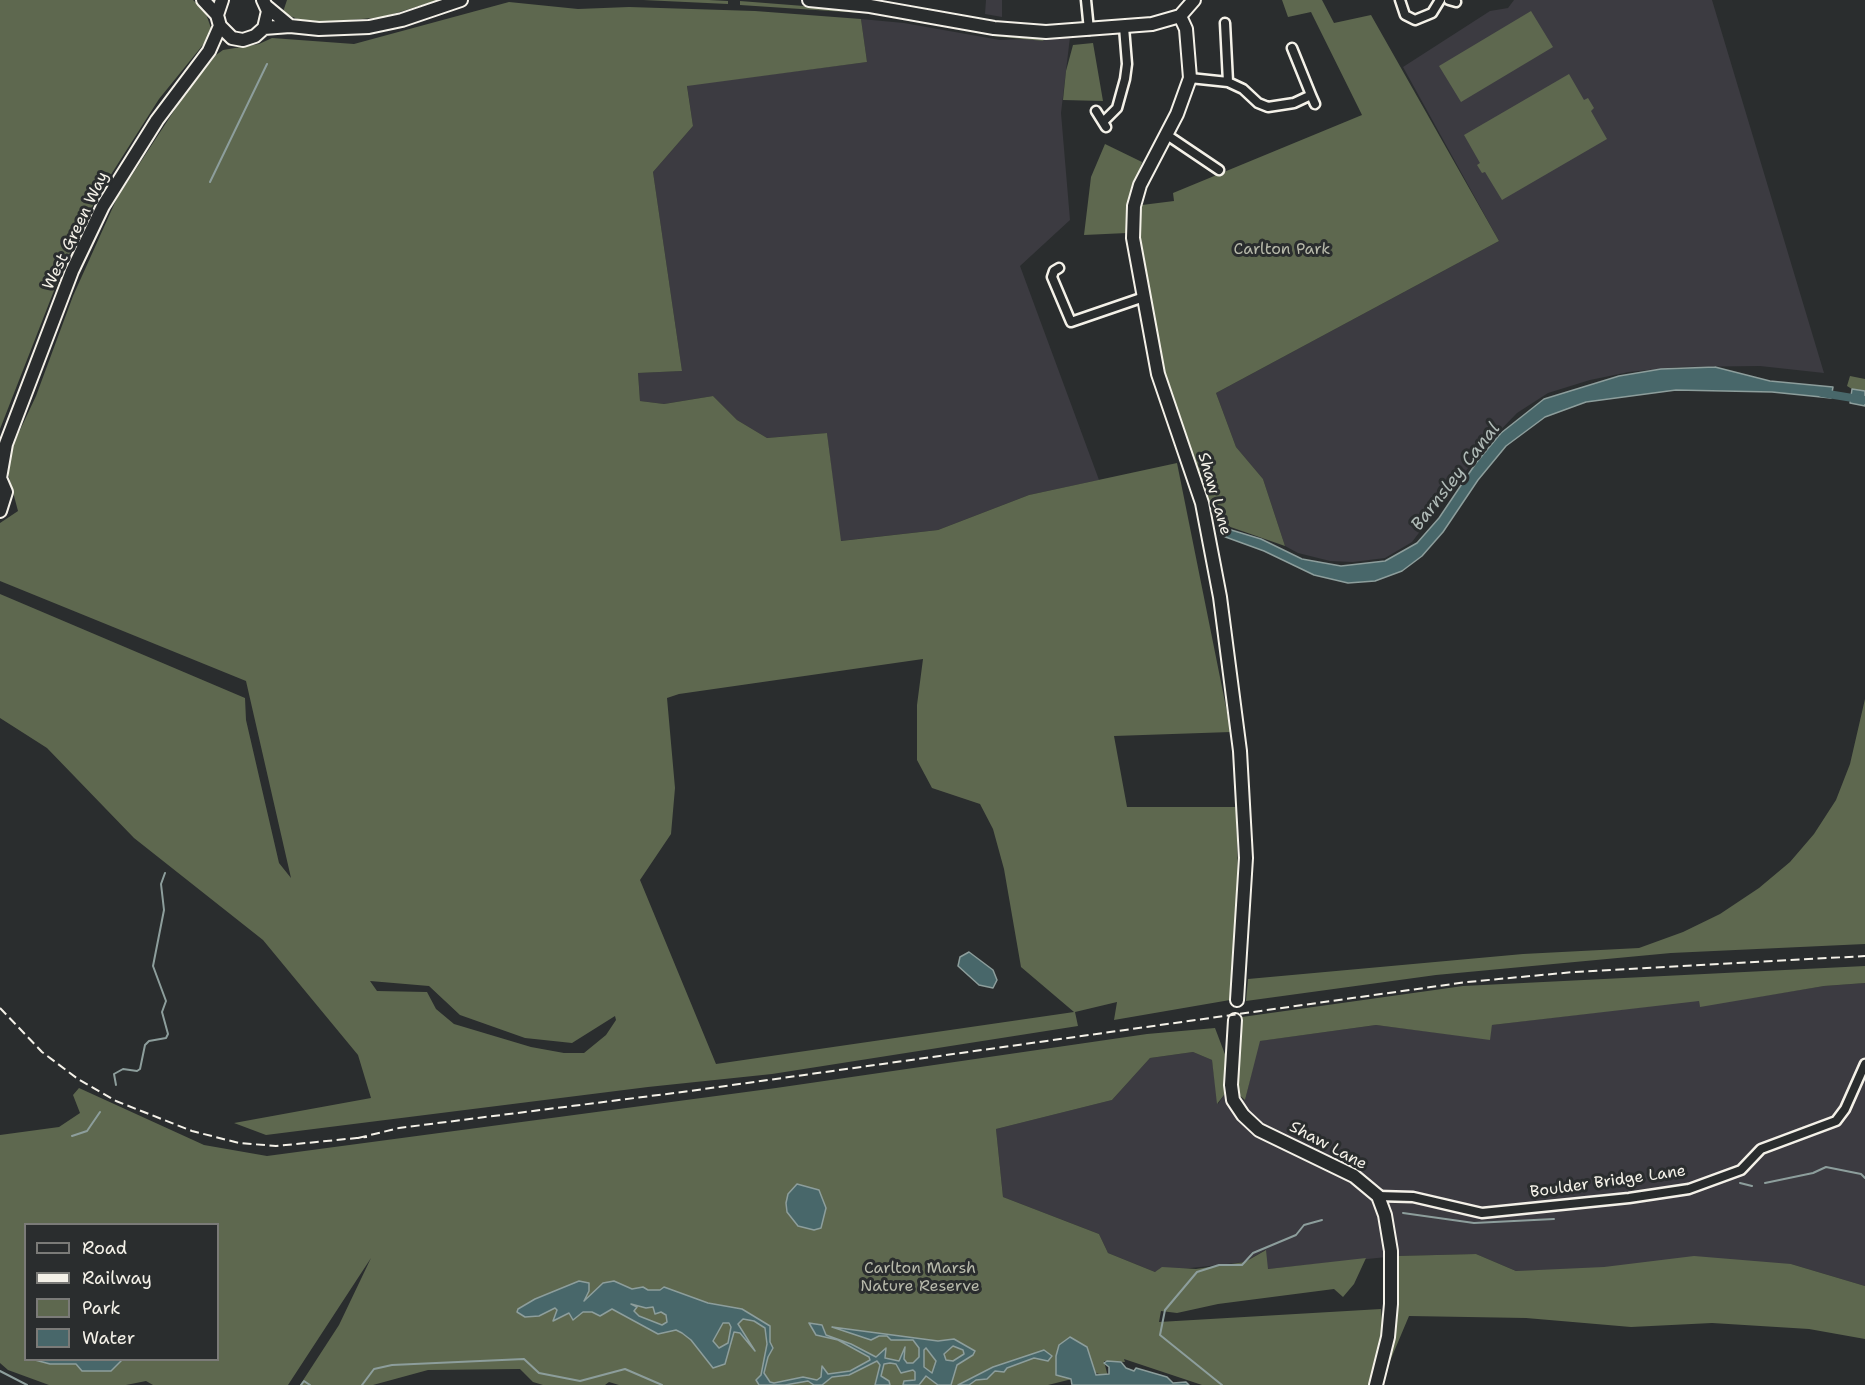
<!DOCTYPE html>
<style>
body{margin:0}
#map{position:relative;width:1865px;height:1385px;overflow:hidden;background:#2a2d2e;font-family:"Shantell Sans",sans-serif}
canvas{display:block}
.legend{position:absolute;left:24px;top:1223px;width:195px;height:138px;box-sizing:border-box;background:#2a2d2e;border:2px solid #7b7b78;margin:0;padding:8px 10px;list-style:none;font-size:18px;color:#f4f1e8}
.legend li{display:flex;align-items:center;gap:12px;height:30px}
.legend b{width:30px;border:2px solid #7b7b78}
</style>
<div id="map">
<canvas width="1865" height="1385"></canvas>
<ul class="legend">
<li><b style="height:8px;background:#2a2d2e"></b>Road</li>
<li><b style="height:8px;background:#f4f1e8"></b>Railway</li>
<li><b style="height:16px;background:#5e684f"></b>Park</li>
<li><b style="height:16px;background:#48676a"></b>Water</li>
</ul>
</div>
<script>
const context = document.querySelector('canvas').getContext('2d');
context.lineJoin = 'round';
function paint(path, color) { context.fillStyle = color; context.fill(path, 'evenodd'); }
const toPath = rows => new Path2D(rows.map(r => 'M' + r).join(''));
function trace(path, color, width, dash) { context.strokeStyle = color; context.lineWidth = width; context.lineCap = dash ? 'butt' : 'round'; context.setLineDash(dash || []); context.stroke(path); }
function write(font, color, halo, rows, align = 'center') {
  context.font = font + ' "Shantell Sans",sans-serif'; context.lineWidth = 6; context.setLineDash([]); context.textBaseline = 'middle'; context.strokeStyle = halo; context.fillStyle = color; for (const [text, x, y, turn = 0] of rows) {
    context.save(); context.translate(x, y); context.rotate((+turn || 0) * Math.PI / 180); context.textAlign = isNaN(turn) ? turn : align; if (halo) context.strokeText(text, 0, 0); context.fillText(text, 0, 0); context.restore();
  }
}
const built = toPath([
 [986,0,1002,0,1002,17,985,14],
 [1514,0,1712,0,1824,373,1760,366,1677,367,1629,372,1590,380,1548,393,1517,413,1484,447,1412,542,1385,558,1353,562,1330,561,1298,553,1285,546,1263,479,1236,447,1216,393,1499,241,1403,67,1490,11,1508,8],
 [861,19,904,23,1000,40,1070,37,1061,113,1070,220,1020,266,1099,480,1029,495,938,530,840,541,827,433,767,438,737,420,713,396,664,404,640,401,638,373,682,371,653,172,693,126,687,85,867,62],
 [1865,983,1865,1286,1791,1264,1516,1271,1476,1254,1397,1256,1267,1269,1265,1250,1245,1262,1155,1272,1108,1253,1099,1234,1003,1197,996,1129,1112,1100,1150,1058,1193,1052,1212,1060,1218,1104,1224,1095,1245,1100,1259,1041,1376,1025,1489,1039,1492,1025,1699,1000,1700,1006,1824,986]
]);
const green = toPath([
 [0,0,193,0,205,11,211,28,206,41,159,99,98,195,64,265,0,429],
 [287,0,439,0,383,17,329,22,300,20,288,15,283,12],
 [643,0,709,0,728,1,728,4],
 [1282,0,1322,0,1334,23,1371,15,1499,241,1216,393,1236,447,1263,479,1285,546,1216,522,1157,354,1138,232,1142,205,1174,201,1173,193,1362,115,1311,12,1288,17],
 [740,1,855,10,861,13,740,5],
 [509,2,578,9,629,7,755,11,861,19,867,62,687,86,693,126,653,172,682,371,638,373,640,401,664,404,713,396,737,420,767,438,827,433,841,541,938,530,1029,495,1177,463,1231,732,1114,736,1127,807,1236,807,1238,873,1230,1000,1114,1020,1117,1002,1075,1012,1078,1026,772,1074,648,1087,266,1135,234,1123,371,1098,358,1055,263,940,134,838,47,748,0,718,0,594,245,698,246,720,279,863,291,878,246,681,0,581,0,523,18,511,5,462,36,396,73,296,117,198,185,94,216,55,223,50,259,44,272,38,354,44],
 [923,659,917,705,917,760,932,788,980,804,993,829,1004,869,1021,967,1074,1012,716,1064,640,880,671,834,675,788,667,698,679,694],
 [370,981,429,986,460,1015,525,1038,572,1043,615,1016,616,1020,606,1035,584,1053,564,1053,531,1047,454,1024,436,1009,427,992,377,991],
 [1531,11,1553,47,1461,102,1439,66],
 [993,33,1040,38,1044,41,992,36],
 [1093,43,1103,101,1063,100,1066,71,1073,45],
 [1569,74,1584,100,1588,98,1594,108,1591,111,1607,139,1502,200,1485,172,1482,173,1477,165,1480,163,1464,135],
 [1105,144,1142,162,1128,205,1127,233,1084,235,1091,177],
 [1850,376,1865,379,1865,391,1852,389,1847,386],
 [1865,699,1865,944,1671,953,1436,975,1246,1001,1248,979,1523,954,1639,948,1683,932,1720,914,1759,888,1790,862,1814,834,1836,800,1850,764],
 [1865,966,1865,983,1824,986,1700,1007,1699,1001,1492,1025,1490,1040,1376,1025,1260,1041,1245,1100,1238,1094,1242,1017,1463,986],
 [1215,1028,1226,1057,1224,1095,1217,1104,1212,1060,1193,1052,1150,1058,1112,1100,996,1129,1003,1197,1099,1234,1108,1253,1155,1272,1162,1267,1196,1269,1245,1262,1266,1250,1268,1269,1366,1258,1354,1284,1343,1297,1334,1289,1218,1304,1177,1313,1161,1311,1159,1322,1381,1309,1383,1335,1373,1385,1202,1385,1124,1359,1125,1362,1104,1361,1108,1377,1096,1373,1048,1385,619,1385,609,1382,605,1385,543,1385,533,1382,520,1369,428,1370,373,1385,300,1385,339,1325,371,1258,288,1385,153,1385,146,1381,126,1385,49,1385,8,1370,0,1363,0,1135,59,1127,80,1113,73,1095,79,1088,204,1145,267,1156,776,1088,1147,1034],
 [26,1224,218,1224,218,1360,26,1360],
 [1476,1254,1516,1271,1604,1267,1694,1256,1791,1264,1865,1286,1865,1339,1809,1329,1712,1323,1631,1327,1526,1318,1409,1316,1385,1373,1397,1318,1397,1256]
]);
const water = toPath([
 [1715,367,1770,381,1833,387,1831,398,1772,392,1676,390,1586,402,1545,417,1506,446,1478,480,1443,532,1422,556,1402,571,1375,581,1348,583,1314,575,1264,551,1220,535,1218,526,1261,539,1302,559,1341,566,1385,561,1417,543,1439,518,1476,463,1501,433,1544,399,1619,376,1661,369,1715,367],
 [1852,389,1865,391,1865,406,1850,403,1852,389],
 [969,952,993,970,997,980,993,988,979,985,958,966,960,957,969,952],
 [797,1184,819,1190,826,1208,821,1228,814,1230,798,1226,787,1212,786,1203,788,1194,797,1184],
 [579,1281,589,1283,589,1291,584,1301,603,1283,614,1281,632,1289,643,1287,648,1290,660,1290,664,1287,708,1303,742,1309,770,1326,770,1342,773,1348,768,1357,764,1373,770,1382,774,1383,803,1377,817,1380,821,1377,822,1366,828,1374,850,1371,870,1360,869,1357,838,1340,816,1335,809,1323,822,1325,826,1335,851,1344,876,1357,886,1348,885,1358,899,1361,905,1347,904,1359,907,1363,913,1363,919,1357,919,1348,913,1340,891,1340,887,1336,879,1336,871,1340,832,1327,938,1341,954,1339,975,1351,973,1355,957,1365,951,1385,938,1385,926,1376,919,1385,903,1385,904,1381,915,1380,915,1372,913,1370,901,1373,896,1364,890,1363,884,1364,881,1376,889,1381,890,1385,875,1385,880,1365,877,1361,849,1375,832,1377,822,1385,814,1385,808,1381,785,1385,759,1385,756,1380,761,1375,767,1344,765,1328,754,1321,743,1319,738,1324,755,1351,740,1333,734,1332,725,1364,713,1368,691,1340,682,1333,676,1330,658,1334,612,1309,600,1316,592,1312,583,1312,573,1320,569,1313,553,1321,557,1310,555,1308,539,1316,525,1317,517,1312,518,1309,535,1299,579,1281],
 [631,1304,646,1308,653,1307,655,1314,661,1312,666,1315,667,1322,662,1325,639,1316,634,1311,637,1307,631,1304],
 [723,1323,729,1323,731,1327,728,1343,719,1348,713,1341,723,1323],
 [953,1346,963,1350,964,1354,953,1361,946,1360,944,1354,953,1346],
 [926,1348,936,1361,932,1373,924,1367,924,1350,926,1348],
 [1070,1337,1087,1347,1096,1375,1109,1374,1109,1367,1104,1363,1107,1361,1121,1362,1126,1368,1134,1371,1136,1368,1167,1377,1173,1383,1186,1382,1189,1385,1072,1385,1071,1379,1056,1375,1056,1356,1059,1345,1070,1337],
 [1044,1350,1052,1356,1048,1361,1034,1358,1007,1368,1004,1372,995,1371,987,1379,976,1380,969,1385,958,1385,993,1367,1044,1350],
 [35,1360,122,1360,111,1371,82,1371,76,1364,50,1364,35,1360]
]);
const stream = toPath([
 [210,182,267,64],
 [116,1085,114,1074,123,1069,137,1071,140,1069,145,1045,149,1041,166,1038,168,1034,162,1012,166,1001,153,966,164,910,161,884,165,873],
 [72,1136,87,1131,100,1112],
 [1740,1183,1752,1186],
 [1765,1183,1813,1173,1826,1167,1861,1174,1865,1178],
 [1403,1213,1474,1223,1554,1219],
 [0,1371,27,1385],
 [301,1385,304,1381,310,1385],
 [362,1385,374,1369,392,1365,524,1359,539,1373,580,1381,625,1369,662,1385],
 [1222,1385,1160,1335,1165,1310,1197,1272,1219,1265,1242,1265,1253,1253,1296,1235,1304,1225,1322,1220]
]);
const canal = toPath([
 [1822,393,1865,400]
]);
const street = toPath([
 [1086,0,1089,30],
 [1400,0,1405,15,1415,20,1432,13,1440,0],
 [1449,0,1456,2],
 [1225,23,1228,82],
 [1190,78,1228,82,1243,89,1258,103,1268,107,1294,103,1311,95,1292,48],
 [1311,95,1315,104],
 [1096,111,1106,127],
 [1103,122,1117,108,1125,79,1127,64,1124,27],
 [1167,135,1219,170],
 [1059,268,1054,271,1052,277,1071,322,1144,297],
 [1378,1196,1413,1197,1482,1213,1629,1198,1689,1189,1741,1170,1761,1149,1836,1121,1845,1109,1865,1064]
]);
const secondary = toPath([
 [203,0,217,15],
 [222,0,217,15,220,26,232,38,243,40,255,36,264,28,268,11,263,0],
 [809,0,870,6,994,28,1046,32,1152,24,1180,16],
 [266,6,290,26],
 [1180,16,1186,29,1190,78,1177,114,1140,185,1134,206,1133,238,1158,374,1202,503,1220,597,1240,751,1246,858,1237,1000],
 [1180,16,1194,0],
 [264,28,290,26,319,29,369,27,402,20,461,0],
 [0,478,6,444,72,271,103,206,157,120,209,51,220,26],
 [0,478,6,492,0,511],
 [1235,1020,1231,1085,1233,1100,1243,1115,1259,1130,1354,1176,1378,1196,1385,1215,1391,1251,1391,1304,1388,1337,1376,1385]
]);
const rail = toPath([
 [0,1008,42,1052,78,1079,116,1101,192,1131,239,1143,276,1146,367,1137],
 [358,1138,399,1128,690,1091,1467,982,1574,972,1865,956]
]);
const streetNames = [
 ["West Green Way",76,231,-64],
 ["Shaw Lane",1214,494,74],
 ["Shaw Lane",1328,1146,28],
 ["Boulder Bridge Lane",1608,1182,-8]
];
const parkNames = [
 ["Carlton Park",1282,250],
 ["Carlton Marsh",920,1269],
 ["Nature Reserve",920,1287]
];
const waterNames = [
 ["Barnsley Canal",1456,477,-52]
];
paint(built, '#3c3b41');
paint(green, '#5e684f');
paint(water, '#48676a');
trace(water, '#8d9e9c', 1.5);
trace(stream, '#8d9e9c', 2);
trace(canal, '#48676a', 8);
trace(street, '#f4f1e8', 13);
trace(secondary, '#f4f1e8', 16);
trace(street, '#2a2d2e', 8);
trace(secondary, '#2a2d2e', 12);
trace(rail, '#f4f1e8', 2, [9, 4.5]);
write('16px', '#f4f1e8', '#2a2d2e', streetNames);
write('16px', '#b8baab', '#2a2d2e', parkNames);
write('italic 18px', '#afbab6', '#2a2d2e', waterNames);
</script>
